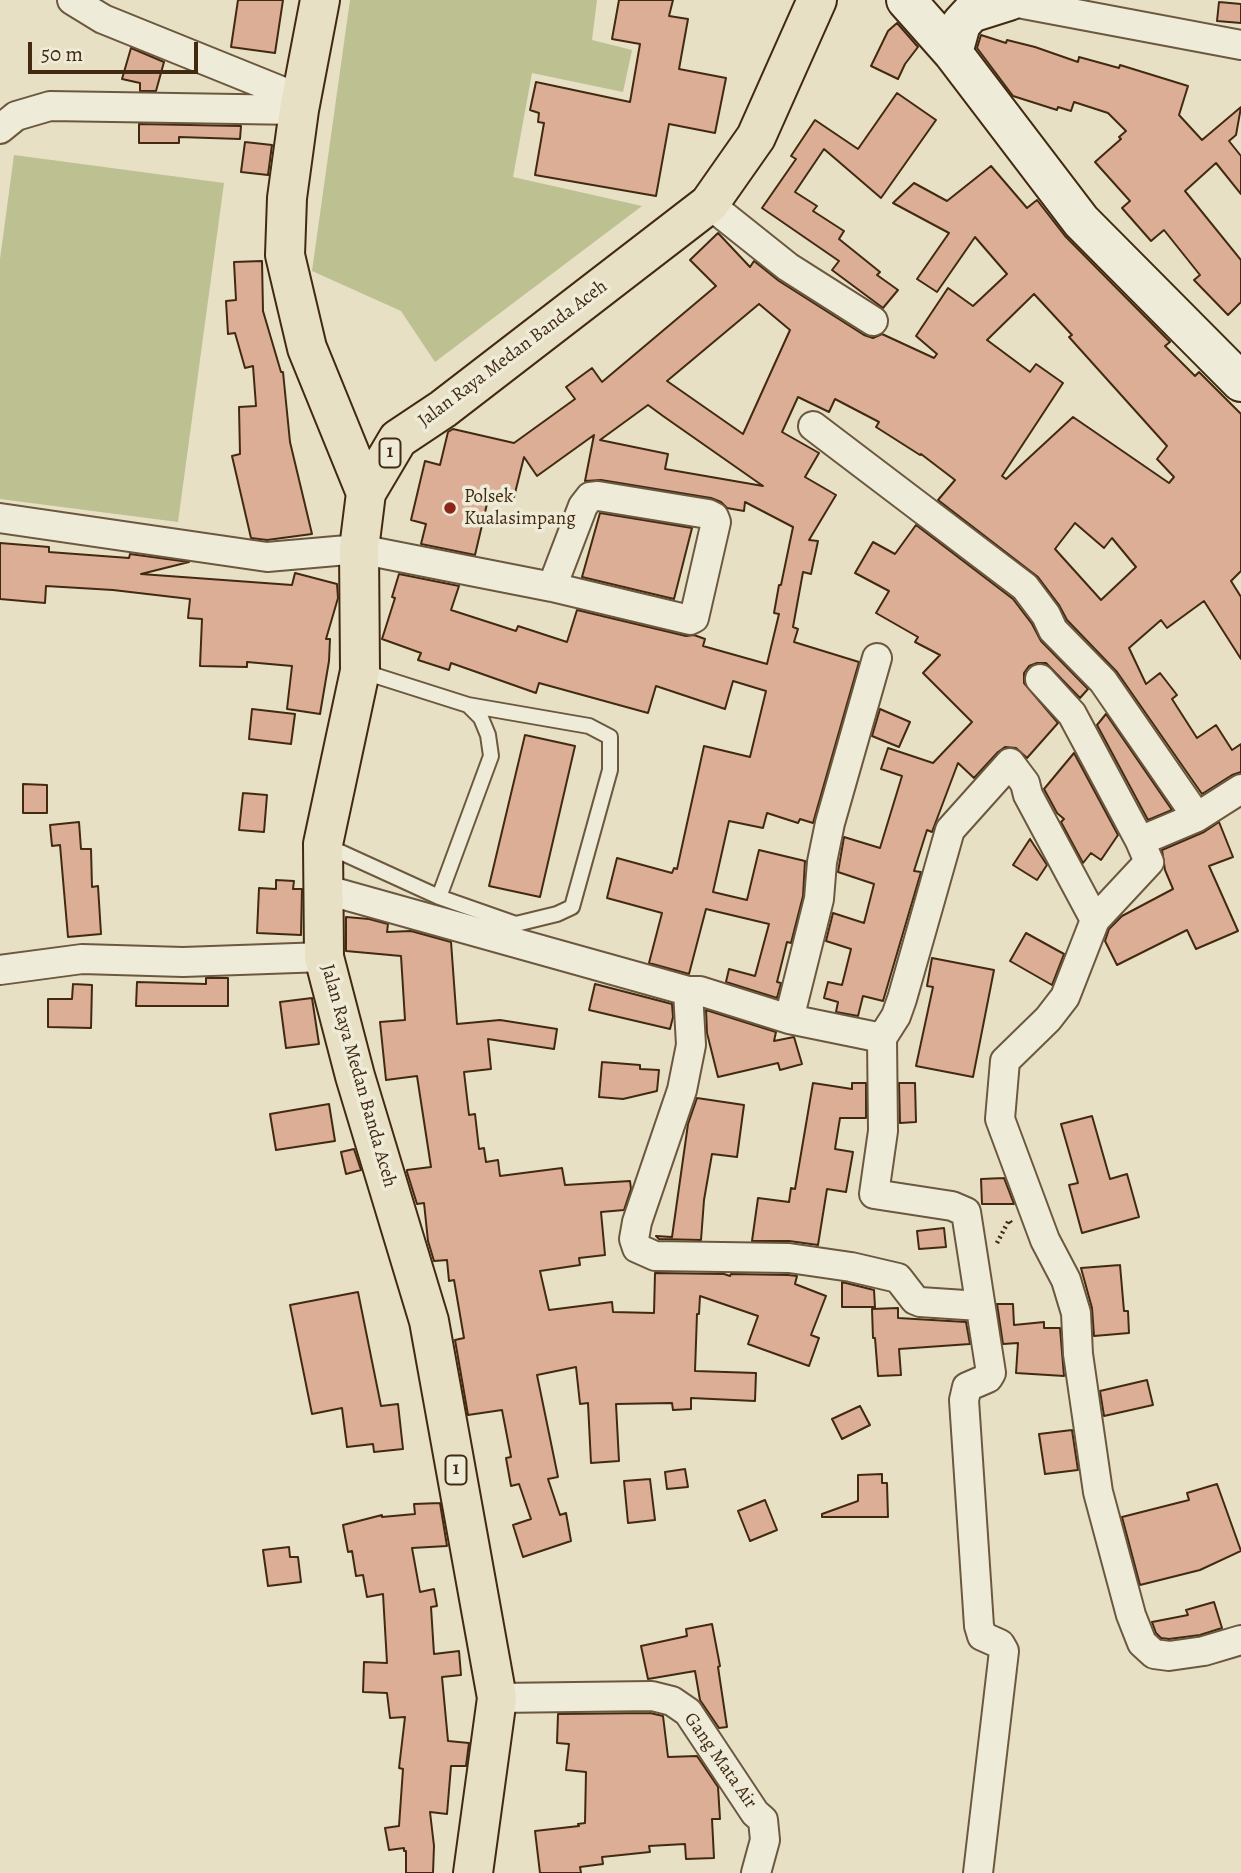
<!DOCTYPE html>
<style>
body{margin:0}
#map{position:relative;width:1241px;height:1873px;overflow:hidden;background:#e7e0c5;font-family:Alegreya,serif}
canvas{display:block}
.scale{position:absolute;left:28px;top:42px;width:170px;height:32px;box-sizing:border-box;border:4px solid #422a11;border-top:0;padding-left:9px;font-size:21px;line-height:24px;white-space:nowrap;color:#422a11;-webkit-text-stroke:5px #efebd9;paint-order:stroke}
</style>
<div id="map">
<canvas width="1241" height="1873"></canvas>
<div class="scale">50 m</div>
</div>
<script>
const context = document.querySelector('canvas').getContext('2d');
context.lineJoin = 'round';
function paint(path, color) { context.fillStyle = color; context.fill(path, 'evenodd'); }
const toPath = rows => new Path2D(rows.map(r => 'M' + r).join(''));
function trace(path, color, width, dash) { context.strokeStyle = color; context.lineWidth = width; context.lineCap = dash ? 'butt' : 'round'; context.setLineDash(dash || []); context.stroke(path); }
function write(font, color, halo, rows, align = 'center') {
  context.font = font + ' Alegreya,serif'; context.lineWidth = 7; context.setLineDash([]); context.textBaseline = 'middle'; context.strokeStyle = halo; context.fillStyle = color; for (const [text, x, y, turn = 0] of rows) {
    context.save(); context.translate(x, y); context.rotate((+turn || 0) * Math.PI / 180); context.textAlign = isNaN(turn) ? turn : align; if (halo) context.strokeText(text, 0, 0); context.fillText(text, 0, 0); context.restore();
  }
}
const green = toPath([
 [350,0,597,0,592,40,632,50,623,92,532,73,513,177,642,206,435,362,401,311,312,271],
 [14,155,224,183,178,522,0,499,0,259]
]);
const building = toPath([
 [238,0,283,0,275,53,231,47,238,0],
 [619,0,673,0,669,16,688,19,679,69,726,78,715,133,669,124,656,196,535,175,544,123,538,122,539,113,530,110,536,82,630,102,640,44,612,39,619,0],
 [1219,2,1241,4,1241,23,1217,21,1219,2],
 [897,23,918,47,905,64,898,79,871,66,888,31,897,23],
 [981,35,1006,43,1007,40,1035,47,1078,62,1079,57,1119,68,1120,65,1188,86,1179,115,1202,140,1241,107,1236,135,1229,141,1241,156,1241,194,1216,163,1185,191,1241,260,1241,302,1228,315,1194,280,1200,275,1164,230,1151,241,1122,208,1130,201,1095,162,1121,139,1119,137,1126,131,1108,113,1074,102,1071,111,1058,107,1057,110,1013,96,977,48,981,35],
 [131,48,164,62,156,91,140,91,140,83,122,79,131,48],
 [897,93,936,120,881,198,824,149,795,192,817,206,813,211,844,231,839,239,880,272,877,275,898,290,883,308,832,270,839,261,762,208,796,159,791,156,815,120,858,149,897,93],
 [139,124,241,126,240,139,179,137,179,143,139,143,139,124],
 [245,142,272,145,268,175,241,172,245,142],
 [991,166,1027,208,1037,200,1065,236,1170,342,1165,346,1195,376,1199,372,1241,414,1241,571,1231,581,1241,597,1241,659,1204,601,1167,628,1161,620,1129,648,1146,684,1160,673,1177,695,1172,699,1197,738,1216,725,1232,750,1241,744,1241,772,1232,775,1202,794,1117,672,1067,620,1059,605,1038,577,938,500,955,480,921,454,920,455,876,427,879,422,835,399,829,412,798,397,782,432,819,453,805,477,836,495,809,540,818,541,811,574,803,572,793,627,798,629,794,642,859,662,813,823,800,819,798,823,767,813,763,828,729,821,713,892,747,900,759,850,805,861,803,896,791,943,787,942,777,982,781,983,777,998,726,982,729,969,755,976,769,924,706,909,689,974,649,963,662,913,607,898,617,858,672,873,674,868,677,869,704,746,750,757,766,691,733,681,725,709,656,686,648,713,539,683,536,693,451,663,449,670,418,660,421,653,382,639,395,598,392,597,399,574,459,586,451,610,516,631,518,626,567,642,577,610,686,636,694,635,705,639,703,646,767,664,779,614,774,613,779,585,781,585,793,527,745,502,744,511,727,508,721,502,711,498,601,480,585,481,594,435,537,476,524,457,514,497,490,491,475,555,421,544,426,524,411,520,425,461,440,465,448,432,453,429,514,443,575,399,566,387,592,368,602,382,716,286,690,260,718,233,750,267,754,261,779,281,864,335,873,338,882,334,934,358,937,354,916,336,948,288,973,306,1007,274,975,237,937,292,917,279,949,233,893,203,914,183,947,201,991,166],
 [1034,294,1072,335,1069,337,1167,446,1157,459,1174,477,1169,483,1073,417,1006,479,1002,476,1063,383,1036,364,1030,372,987,340,1034,294],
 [759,304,790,330,743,434,667,381,759,304],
 [648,405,663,416,763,486,665,469,668,454,600,440,648,405],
 [1075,523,1104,548,1112,538,1136,567,1101,600,1055,549,1075,523],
 [262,261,263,311,281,372,283,372,290,442,312,534,267,540,251,538,232,456,240,454,239,407,256,406,253,366,245,368,235,333,228,334,226,301,236,300,234,262,262,261],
 [600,513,692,528,674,599,582,577,600,513],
 [916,525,1013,599,1032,624,1041,641,1088,689,1080,698,1046,663,1037,663,1029,666,1024,673,1024,683,1058,723,1027,758,1016,748,1005,747,998,752,974,778,958,763,932,832,927,830,914,871,921,872,883,1001,863,996,858,1016,836,1012,838,1002,824,998,828,982,842,985,851,949,826,941,833,913,864,923,874,884,838,872,844,837,880,848,902,776,881,769,888,748,933,763,972,722,923,673,940,655,915,642,918,637,876,613,889,591,855,573,873,542,895,554,916,525],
 [0,543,49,547,49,552,129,558,130,554,189,562,141,574,292,585,295,573,337,584,338,598,326,639,330,639,329,661,320,714,287,709,292,666,247,662,247,667,200,666,202,619,188,618,190,599,113,590,46,586,45,603,0,599,0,543],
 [252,709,295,714,291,744,249,739,252,709],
 [880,709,910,722,899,747,872,736,880,709],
 [1106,714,1172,810,1148,820,1097,725,1106,714],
 [525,735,575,746,540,897,489,886,525,735],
 [1074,753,1118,835,1101,860,1091,853,1083,863,1061,822,1064,819,1057,813,1044,789,1074,753],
 [23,784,47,785,47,813,23,813,23,784],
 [243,793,267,795,264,832,239,830,243,793],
 [79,822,81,849,91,849,92,887,98,886,101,934,68,937,60,845,52,846,50,825,79,822],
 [1219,822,1233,857,1209,866,1238,931,1196,949,1187,930,1117,965,1105,941,1109,929,1122,916,1173,889,1165,870,1162,850,1204,832,1219,822],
 [1030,839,1047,865,1037,880,1013,865,1030,839],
 [276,880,294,881,293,889,302,889,301,935,257,933,259,888,276,889,276,880],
 [346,917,369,919,388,924,387,932,411,931,451,942,457,1024,500,1020,557,1029,554,1049,488,1039,491,1069,464,1072,469,1115,475,1114,479,1149,484,1148,486,1162,498,1160,500,1176,562,1168,565,1185,630,1181,631,1189,624,1210,601,1212,605,1255,579,1258,580,1265,540,1271,549,1310,612,1302,613,1312,654,1313,655,1273,724,1274,730,1276,731,1274,788,1275,797,1276,795,1284,826,1296,811,1335,819,1338,809,1366,748,1344,758,1316,700,1296,699,1314,697,1314,695,1371,756,1373,755,1401,691,1398,691,1409,673,1410,672,1403,616,1404,619,1461,591,1463,588,1403,580,1404,576,1367,537,1375,558,1477,548,1479,560,1515,566,1513,571,1541,523,1557,513,1525,531,1519,519,1484,511,1486,506,1458,511,1457,502,1410,468,1415,455,1340,464,1338,454,1280,449,1281,447,1260,434,1261,428,1241,424,1203,417,1204,407,1172,407,1170,431,1167,417,1076,386,1080,380,1022,405,1020,401,956,346,951,346,917],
 [1026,933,1064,954,1052,985,1010,961,1026,933],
 [932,958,994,970,973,1077,916,1066,933,987,927,986,932,958],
 [206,978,228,978,228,1006,136,1006,137,982,206,984,206,978],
 [73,984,92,985,91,1028,48,1027,48,999,72,999,73,984],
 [595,984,672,1004,673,1017,670,1029,589,1010,595,984],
 [312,998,319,1044,286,1048,280,1002,312,998],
 [706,1010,776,1032,774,1041,794,1037,802,1064,780,1070,778,1063,718,1077,707,1033,706,1010],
 [602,1062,640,1065,640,1069,659,1070,657,1091,623,1099,599,1097,602,1062],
 [813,1083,852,1089,852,1083,866,1083,866,1118,840,1118,835,1149,853,1152,846,1192,827,1189,818,1245,789,1241,752,1241,758,1198,789,1202,791,1188,795,1189,813,1083],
 [899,1083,915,1083,916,1122,900,1123,899,1083],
 [697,1098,744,1105,737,1157,712,1154,704,1200,701,1240,659,1239,656,1236,672,1237,688,1124,697,1098],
 [329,1104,335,1141,276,1150,270,1114,329,1104],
 [1092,1116,1110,1179,1127,1174,1139,1217,1082,1233,1069,1185,1078,1183,1061,1124,1092,1116],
 [354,1149,361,1170,346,1174,341,1152,354,1149],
 [1004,1178,1014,1204,982,1204,981,1179,1004,1178],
 [944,1228,946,1247,919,1249,917,1231,944,1228],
 [1120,1265,1124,1311,1128,1311,1129,1333,1094,1336,1092,1308,1081,1268,1120,1265],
 [842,1282,874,1290,875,1307,842,1307,842,1282],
 [358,1292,381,1406,398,1404,403,1449,374,1452,373,1444,347,1447,342,1408,312,1414,290,1305,358,1292],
 [997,1304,1013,1304,1014,1325,1044,1322,1044,1328,1060,1328,1064,1376,1016,1373,1018,1343,1003,1344,997,1304],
 [898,1308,898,1318,966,1322,970,1344,899,1349,901,1375,878,1376,875,1338,873,1338,872,1309,898,1308],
 [1147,1380,1153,1405,1104,1416,1100,1391,1147,1380],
 [860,1406,870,1425,842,1439,832,1419,860,1406],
 [1072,1430,1078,1470,1045,1474,1039,1434,1072,1430],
 [685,1469,688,1487,667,1489,665,1472,685,1469],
 [882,1474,882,1483,887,1483,888,1517,822,1517,822,1514,858,1501,858,1475,882,1474],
 [650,1479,655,1520,628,1523,624,1481,650,1479],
 [1217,1484,1241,1551,1200,1570,1140,1585,1122,1517,1189,1500,1187,1493,1217,1484],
 [765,1500,777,1530,750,1541,738,1511,765,1500],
 [440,1503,447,1546,412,1548,420,1592,434,1589,437,1606,431,1607,434,1654,459,1651,461,1675,442,1677,448,1741,469,1743,466,1766,451,1766,447,1814,430,1812,434,1846,433,1873,406,1873,406,1851,404,1851,404,1848,389,1850,385,1828,399,1826,403,1769,399,1768,405,1717,390,1718,387,1693,363,1692,364,1662,387,1663,383,1594,367,1597,363,1575,356,1576,352,1551,348,1552,343,1525,382,1515,382,1517,415,1514,414,1504,440,1503],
 [289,1547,290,1557,298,1557,301,1582,268,1586,263,1550,289,1547],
 [1214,1602,1222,1628,1200,1635,1169,1639,1161,1638,1156,1633,1152,1622,1188,1615,1186,1610,1214,1602],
 [712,1624,720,1666,718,1667,727,1727,719,1728,700,1700,695,1671,648,1679,641,1646,687,1636,686,1629,712,1624],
 [650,1713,663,1716,668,1757,697,1756,718,1787,720,1819,712,1819,714,1858,686,1859,685,1844,649,1846,650,1852,602,1857,603,1864,580,1867,581,1873,540,1873,535,1831,579,1826,578,1824,585,1823,586,1772,566,1770,569,1744,557,1743,558,1714,650,1713]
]);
const path = toPath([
 [997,1243,1009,1220,1011,1223]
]);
const lane = toPath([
 [361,671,468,705,481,718,488,735,491,756,439,897],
 [325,845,439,897,516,924,557,914,572,907,610,770,610,737,589,726,468,705]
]);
const street = toPath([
 [72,0,103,19,301,99],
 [1002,0,1241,45],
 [0,129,16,116,50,106,299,110],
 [709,204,788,267,873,321],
 [813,426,1025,587,1046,615,1053,630,1103,681,1197,817],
 [0,518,267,557,359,549,552,587,690,620,694,618,716,522,714,517,708,514,598,496,590,497,583,506,552,587],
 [1040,679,1072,714,1140,841],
 [323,889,688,991,700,991,789,1019,882,1038,896,1016,902,999,950,830,1010,763,1025,783,1028,795,1095,920,1149,862,1140,841,1197,817,1241,789],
 [1095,920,1065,997,1048,1019,1005,1061,1000,1119,1045,1240,1066,1280,1076,1313,1078,1354,1098,1492,1131,1615,1142,1643,1154,1654,1169,1656,1204,1651,1241,1640],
 [0,970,82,959,183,962,324,957],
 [688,991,691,1045,682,1090,637,1222,634,1239,637,1248,655,1256,789,1258,851,1267,898,1278,915,1300,920,1302,980,1306],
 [789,1019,819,899,822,862,830,823,877,658],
 [882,1038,883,1131,874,1194,952,1206,966,1212,991,1373,988,1378,967,1387,964,1400,979,1626,982,1636,1000,1644,1004,1651,978,1873],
 [497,1698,652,1696,672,1701,688,1712,755,1813,763,1820,765,1840,756,1873]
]);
const secondary = toPath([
 [906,0,953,53,1081,221,1241,382],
 [953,53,961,24,971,13,1009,1]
]);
const highway = toPath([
 [320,0,299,110,287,198,285,255,307,348,366,493],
 [473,1873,497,1698,429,1321,355,1076,324,957,323,844,360,671,359,549,366,493,398,439,443,409,709,204,756,137,817,0]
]);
const markers = [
 [450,508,7,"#8f2418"]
];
const shields = [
 [390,453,21],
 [456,1470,21]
];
const shieldNames = [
 ["1",390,453],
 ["1",456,1470]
];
const streetNames = [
 ["Jalan Raya Medan Banda Aceh",513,354,-37],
 ["Jalan Raya Medan Banda Aceh",358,1076,74],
 ["Gang Mata Air",720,1761,55]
];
const poiNames = [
 ["Polsek",464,497],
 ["Kualasimpang",464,519]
];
paint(green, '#bdc090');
paint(building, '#dcae96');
trace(building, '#422a11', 2);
trace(lane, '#6b583e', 18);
trace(street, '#6b583e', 32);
trace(secondary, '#422a11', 42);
trace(highway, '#422a11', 42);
trace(path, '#422a11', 4.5, [2, 3.5]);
trace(lane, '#efebd9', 14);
trace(street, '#efebd9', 28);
trace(secondary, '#efebd9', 38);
trace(highway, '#e7e0c5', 38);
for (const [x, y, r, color] of markers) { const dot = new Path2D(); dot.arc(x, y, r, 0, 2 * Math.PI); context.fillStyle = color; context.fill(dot); trace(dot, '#efebd9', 2.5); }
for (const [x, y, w] of shields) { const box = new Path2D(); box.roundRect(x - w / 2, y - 14.5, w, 29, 5); context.fillStyle = '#efebd9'; context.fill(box); trace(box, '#422a11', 2); }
write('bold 18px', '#422a11', null, shieldNames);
write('19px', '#422a11', '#efebd9', streetNames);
write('19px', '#422a11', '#efebd9', poiNames, 'left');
</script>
